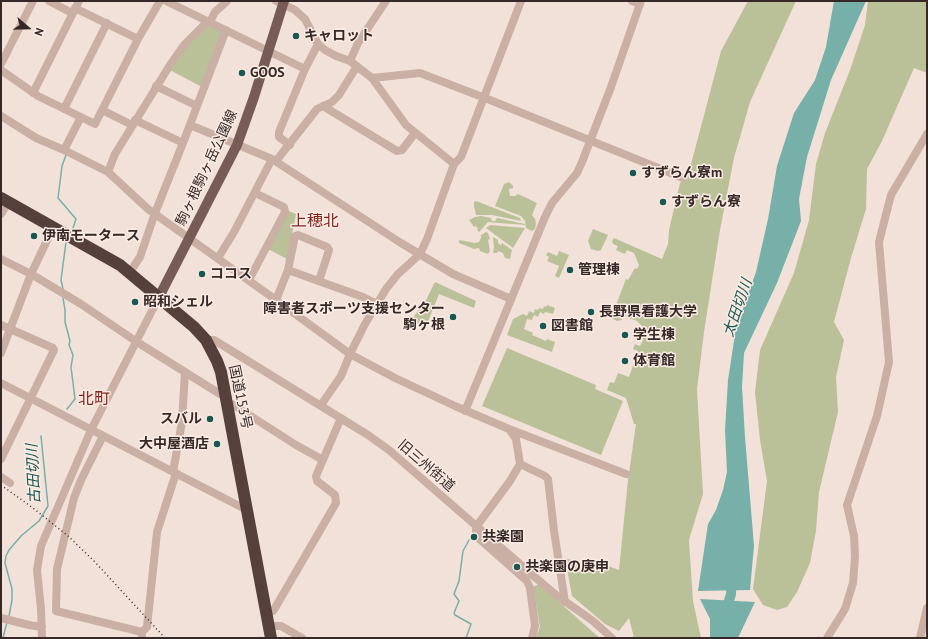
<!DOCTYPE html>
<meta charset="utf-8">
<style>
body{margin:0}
#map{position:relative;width:928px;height:639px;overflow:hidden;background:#f2e1d8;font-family:"PT Sans",sans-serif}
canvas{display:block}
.frame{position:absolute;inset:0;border:2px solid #352826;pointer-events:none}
.north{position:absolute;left:8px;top:8px;width:40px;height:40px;-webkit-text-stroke:3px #faece4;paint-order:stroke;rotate:110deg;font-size:11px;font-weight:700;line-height:16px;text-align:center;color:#352826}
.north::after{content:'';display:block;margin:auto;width:14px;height:18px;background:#352826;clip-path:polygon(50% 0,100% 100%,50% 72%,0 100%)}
</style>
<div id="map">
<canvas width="928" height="639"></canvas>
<div class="frame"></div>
<div class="north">N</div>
</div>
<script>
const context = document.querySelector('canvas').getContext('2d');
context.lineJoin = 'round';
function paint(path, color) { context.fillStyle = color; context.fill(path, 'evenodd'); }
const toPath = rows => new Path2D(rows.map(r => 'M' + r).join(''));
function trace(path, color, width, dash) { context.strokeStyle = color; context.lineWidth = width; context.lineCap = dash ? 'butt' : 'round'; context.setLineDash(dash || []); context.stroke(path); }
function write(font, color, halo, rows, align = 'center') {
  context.font = font + ' "PT Sans","Noto Sans JP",sans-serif'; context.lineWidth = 3; context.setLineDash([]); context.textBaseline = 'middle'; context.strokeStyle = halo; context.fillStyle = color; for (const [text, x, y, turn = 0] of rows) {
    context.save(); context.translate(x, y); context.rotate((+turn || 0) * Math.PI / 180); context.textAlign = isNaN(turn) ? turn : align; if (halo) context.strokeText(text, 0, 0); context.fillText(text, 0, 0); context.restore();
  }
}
const green = toPath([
 [748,1,796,1,750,102,734,158,720,230,704,332,697,389,703,494,689,540,693,601,701,638,634,638,629,618,619,631,605,624,572,596,565,558,587,565,589,559,619,570,628,480,636,424,634,424,626,398,607,390,610,382,614,383,618,373,629,377,638,351,633,349,634,346,635,344,640,346,643,340,642,335,645,334,644,328,637,321,623,316,622,320,617,321,611,318,626,279,628,280,635,268,637,269,639,265,634,253,627,250,625,254,616,250,618,246,613,244,612,241,614,238,662,259,668,244,669,230,680,183,686,179,690,168,721,51],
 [868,1,927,1,927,73,914,68,882,141,867,169,866,209,851,258,834,322,844,340,836,377,838,412,819,492,816,531,810,563,797,592,787,607,777,610,763,605,753,589,767,481,760,440,755,392,760,350,794,273,809,220,816,164,825,133,850,70,865,25],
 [209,25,221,31,222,35,202,87,170,70,186,48],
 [509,182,513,186,513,188,509,189,510,196,515,196,518,194,537,203,532,215,535,219,536,223,535,229,532,231,526,228,525,221,521,216,495,206,504,184],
 [476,201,520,218,521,221,492,215,476,215,474,206,474,202],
 [289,211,296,214,287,259,268,249],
 [481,216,491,218,492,221,495,221,497,218,525,224,525,225,488,222,479,232,477,230,478,229,476,226,474,227,469,220,475,217],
 [490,225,525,228,513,248,486,228],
 [593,229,608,235,601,250,598,251,591,249,588,241],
 [486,232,488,233,490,239,488,240,490,251,488,254,480,251,479,248,474,249,459,243,459,240,475,243,479,242,481,238,481,235],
 [493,237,498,240,498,243,501,245,502,243,512,250,510,259,505,258,503,253,498,251,497,253,493,253,494,247],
 [559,251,569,255,559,278,555,276,559,266,547,261,549,257,546,255,548,252,557,256],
 [435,282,476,301,474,308,439,294,425,329,410,322,426,300],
 [547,305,555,308,553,314,545,312,544,314,540,312,538,317,534,315,532,320,527,319,524,329,533,333,532,335,546,341,547,339,555,342,552,352,507,335,513,319,523,314,527,316,529,311,534,313,535,309,538,310,539,308,543,309,544,306,546,307],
 [507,348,596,385,595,389,623,401,601,455,482,406],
 [539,584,594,633,600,638,536,638,540,627,533,587]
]);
const water = toPath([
 [834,1,866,1,831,80,807,157,799,199,801,221,777,283,744,353,742,387,745,437,754,546,750,590,698,591,708,524,716,510,723,490,727,472,725,430,728,380,736,328,756,272,768,219,777,166,794,113,815,80,826,47],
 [700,599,755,602,738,638,710,638,710,619]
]);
const stream = toPath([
 [66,155,62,166,58,198,76,219,73,228],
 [63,289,61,280,66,242],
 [63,298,65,310,65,322,70,341,69,345,73,355,71,367,75,399,67,409],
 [9,616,12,600,12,589,5,563,6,556,9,550,21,536,39,521,48,506,41,436],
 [3,638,7,622],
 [466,638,471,624,455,615,454,613,459,601,454,594,459,581,463,551,469,540]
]);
const river = toPath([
 [718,638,731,594,732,576]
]);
const minor = toPath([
 [49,1,72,13],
 [166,1,305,69],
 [276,1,295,10,305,19,318,44,325,50,336,56,350,61,372,78,406,125,454,164,427,239,420,254,398,274,386,289,365,324,350,354,341,376,321,405],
 [632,1,640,4],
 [75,8,138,39],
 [210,22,215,12,227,1],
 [350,61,358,43,386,1],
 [1,64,33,1],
 [1,70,38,96,95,124,138,39,160,1],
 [372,78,420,73,485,98,683,178],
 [156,86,197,106],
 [33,93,79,1],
 [323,106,397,151,402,150,415,133],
 [64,109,107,23],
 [102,110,132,125],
 [1,116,36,138,64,150,108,172,148,209,276,300,350,354,395,378,455,406,509,429,516,439,520,464,510,481,476,527,476,536,527,581,530,588,535,626,532,638],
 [135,120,183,143],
 [190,125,272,159,401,243,453,274,511,299],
 [290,145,279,137,279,132,305,69,318,44],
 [64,150,81,117],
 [276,161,317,109,332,102,339,95,357,66],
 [454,164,461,157,521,1],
 [108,172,115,154,170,65,184,45,204,25,207,21],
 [1,214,8,203],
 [218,258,234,232,272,159],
 [1,259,31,274,81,304,137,342,220,394,225,394],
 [288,270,295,236,298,235,327,247,329,250,319,281],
 [130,272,140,257,155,213,183,143,226,30],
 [249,280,285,212,284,207,255,193],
 [276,300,288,270,363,297,377,304],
 [1,325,53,348,54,350,1,459],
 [206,340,214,340,368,435,389,450,536,578,556,595,593,621,612,638],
 [1,353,31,274,53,228],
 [1,383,247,510],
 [227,405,232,404,296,445,323,460],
 [465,411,545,217,552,203,577,173,582,162,611,87,641,1],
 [509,429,626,474],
 [103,436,81,480,74,498,57,569,56,611,142,632,142,638],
 [520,464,545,476,548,479,554,531,565,602],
 [173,472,182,422,185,372],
 [1,477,10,483],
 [267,613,273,611,275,608,336,503,335,495,317,481,316,476,341,418],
 [1,618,29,625,42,627],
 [269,626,281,626,302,638],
 [142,632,147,627,157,532,176,473],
 [42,638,41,609,37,570,41,546,91,430,159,297],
 [827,638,845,609,853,583,855,556,854,536,847,505,877,416,889,362,879,242,891,195,927,134],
 [920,638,927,608]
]);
const major = toPath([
 [159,297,237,145,254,97,284,1]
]);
const highway = toPath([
 [1,198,120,265,194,327,206,340,217,361,221,372,271,638]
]);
const rail = toPath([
 [1,485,33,508,68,536,94,561,165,638]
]);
const markers = [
 [296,36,4,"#1a5751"],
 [242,73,4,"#1a5751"],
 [633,173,4,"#1a5751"],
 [663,202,4,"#1a5751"],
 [34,236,4,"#1a5751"],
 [570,270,4,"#1a5751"],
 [202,274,4,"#1a5751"],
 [135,302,4,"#1a5751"],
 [591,312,4,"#1a5751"],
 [453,317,4,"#1a5751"],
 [543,326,4,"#1a5751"],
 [625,335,4,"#1a5751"],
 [625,361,4,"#1a5751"],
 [210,419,4,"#1a5751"],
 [217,444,4,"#1a5751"],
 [474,537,4,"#1a5751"],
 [517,567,4,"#1a5751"]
];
const poiNames = [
 ["キャロット",304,36],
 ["GOOS",250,73],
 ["すずらん寮m",641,173],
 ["すずらん寮",671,202],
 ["伊南モータース",42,236],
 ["管理棟",578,270],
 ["ココス",210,274],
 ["昭和シェル",143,302],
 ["障害者スポーツ支援センター",445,309,"right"],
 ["駒ヶ根",445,325,"right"],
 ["長野県看護大学",599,312],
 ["図書館",551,326],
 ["学生棟",633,335],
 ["体育館",633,361],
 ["スバル",202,419,"right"],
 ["大中屋酒店",209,444,"right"],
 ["共楽園",482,537],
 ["共楽園の庚申",525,567]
];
const streetNames = [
 ["駒ヶ根駒ヶ岳公園線",207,168,-65],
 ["国道153号",240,397,78],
 ["旧三州街道",426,466,41]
];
const waterNames = [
 ["太田切川",738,308,-71],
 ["古田切川",34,474,-93]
];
const quarterNames = [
 ["上穂北",315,221],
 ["北町",94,399]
];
paint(green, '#bac198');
paint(water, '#76b0a8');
trace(stream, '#76b0a8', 1.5);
trace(river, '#76b0a8', 10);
trace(minor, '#caafa4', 8);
trace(major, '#775c56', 10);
trace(highway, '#56403c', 12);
trace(rail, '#352826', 1.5, [1, 3]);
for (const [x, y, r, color] of markers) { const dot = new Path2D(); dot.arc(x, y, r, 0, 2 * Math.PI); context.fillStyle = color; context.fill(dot); trace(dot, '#faece4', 1.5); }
write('bold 14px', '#352826', '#faece4', poiNames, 'left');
write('14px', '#352826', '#faece4', streetNames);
write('italic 15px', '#1a5751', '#faece4', waterNames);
write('16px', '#86241c', '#faece4', quarterNames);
</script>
